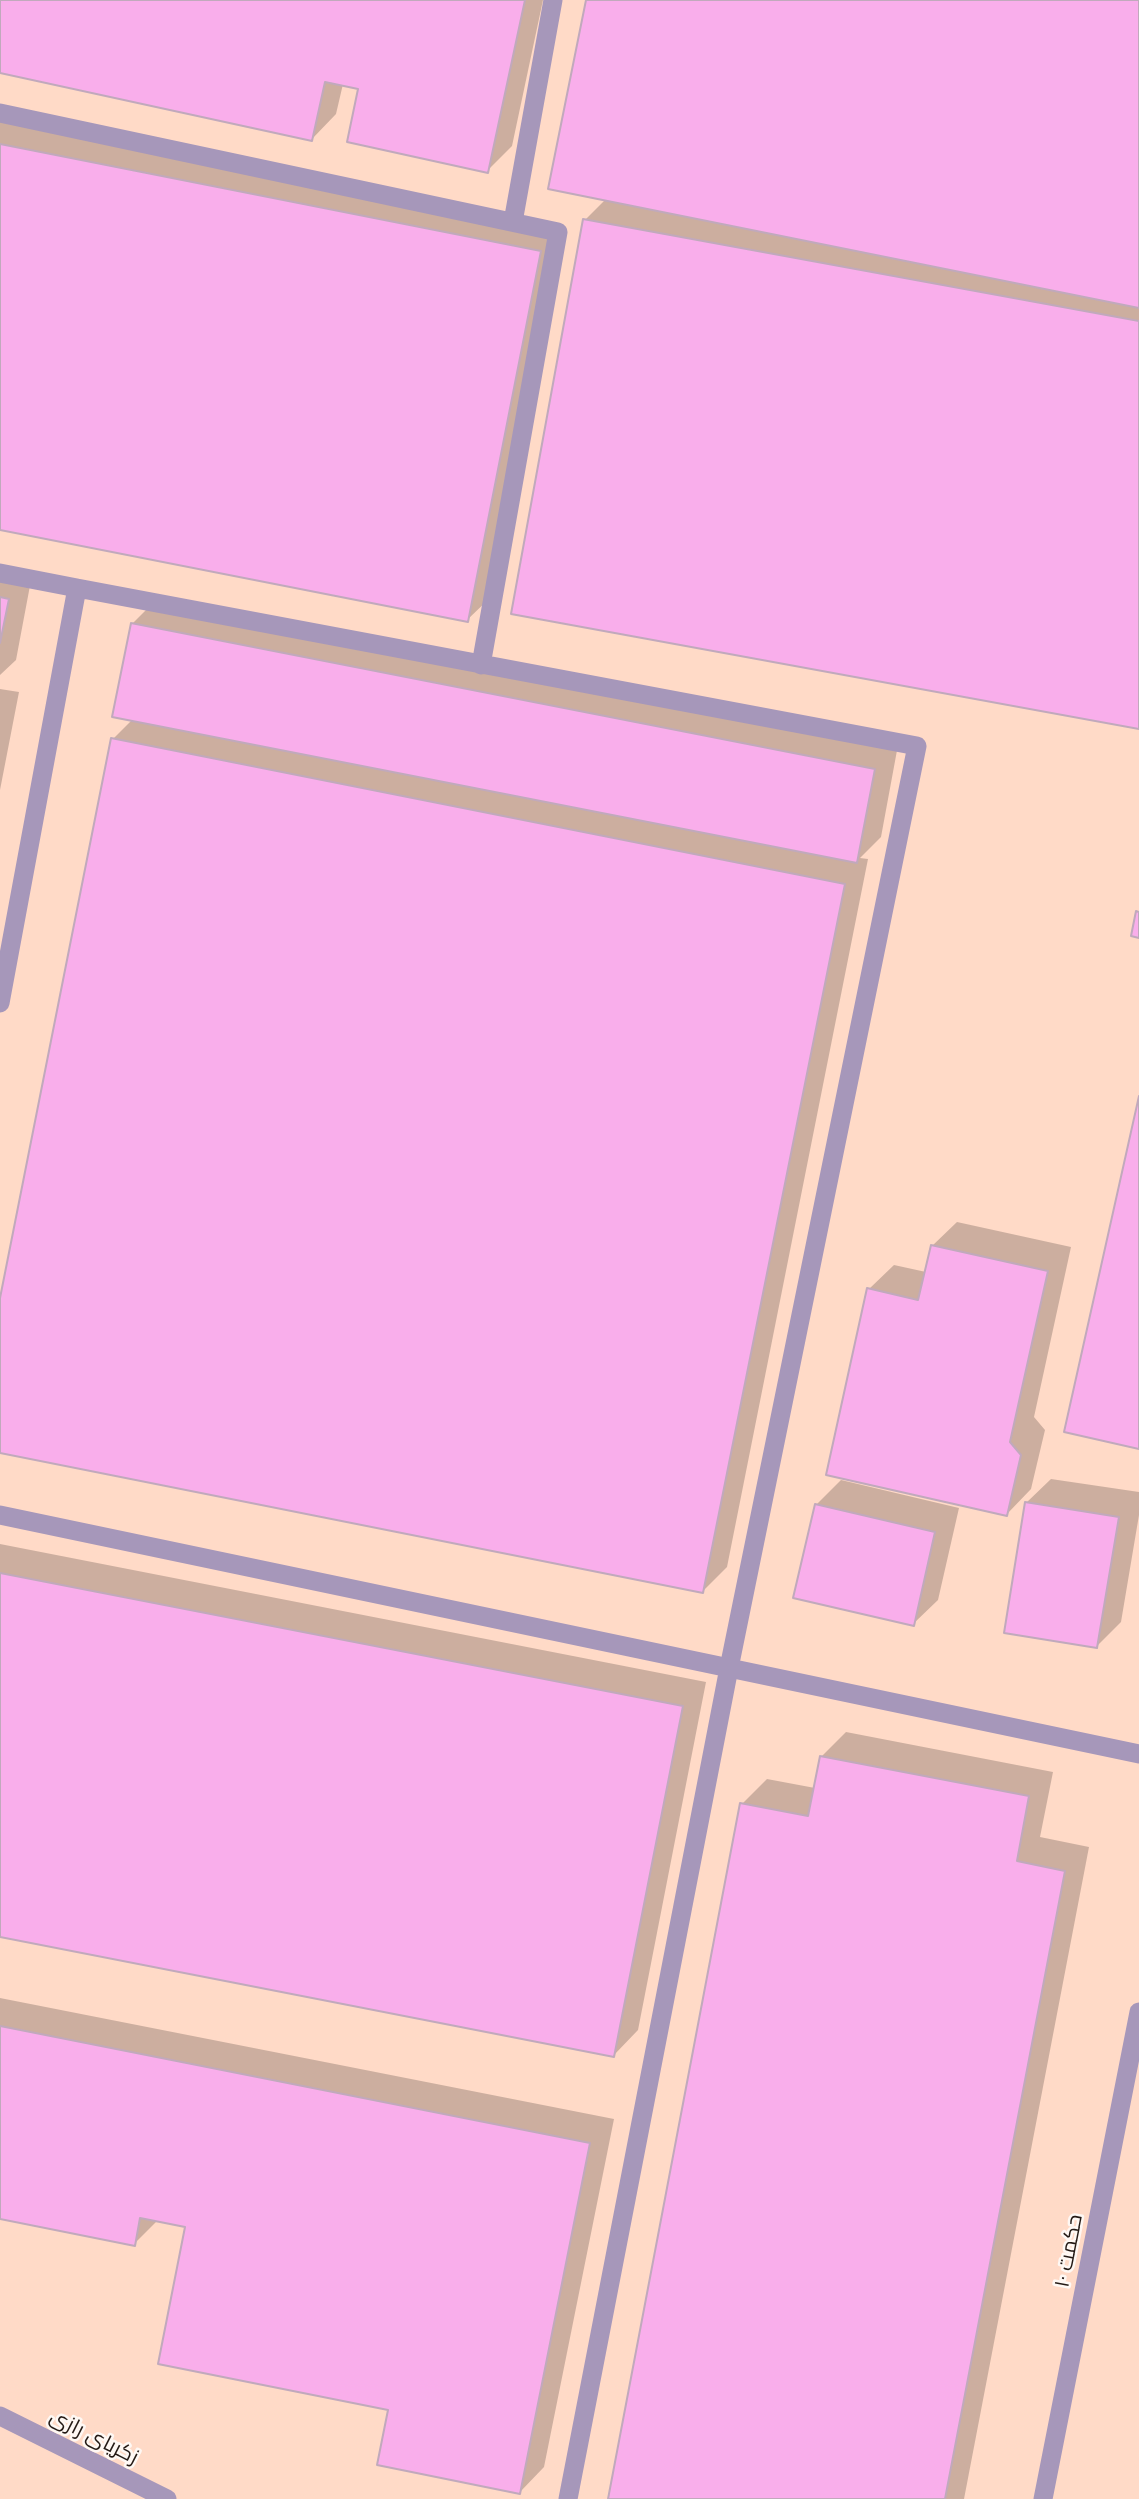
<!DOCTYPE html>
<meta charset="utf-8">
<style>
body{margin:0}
canvas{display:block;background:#fee6da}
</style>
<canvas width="1139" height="2499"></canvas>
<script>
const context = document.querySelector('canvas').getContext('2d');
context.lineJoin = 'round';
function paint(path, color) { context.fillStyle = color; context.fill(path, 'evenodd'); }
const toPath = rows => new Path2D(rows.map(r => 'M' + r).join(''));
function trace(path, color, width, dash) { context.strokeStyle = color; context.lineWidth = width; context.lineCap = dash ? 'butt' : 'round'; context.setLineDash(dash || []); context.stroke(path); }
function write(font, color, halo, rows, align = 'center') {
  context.font = font + ' "Roboto Serif",Cairo,serif'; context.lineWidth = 5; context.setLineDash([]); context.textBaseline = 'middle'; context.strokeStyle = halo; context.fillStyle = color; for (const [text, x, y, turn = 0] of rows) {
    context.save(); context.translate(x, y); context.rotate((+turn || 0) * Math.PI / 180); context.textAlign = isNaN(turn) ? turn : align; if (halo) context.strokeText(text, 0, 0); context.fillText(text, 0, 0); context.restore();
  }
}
const built = toPath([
 [0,0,1139,0,1139,2499,0,2499]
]);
const shadow = toPath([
 [0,0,543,0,512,146,487,171,360,88,343,84,336,114,312,139,0,72],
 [588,0,1139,0,1139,727,585,220,606,199],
 [0,116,565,227,492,596,467,620,0,528],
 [0,568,32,575,16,660,0,675],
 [157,599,898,745,881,837,860,858,868,859,727,1567,703,1591,0,1451,0,1307,113,739,133,719,132,624],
 [0,689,19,692,0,790],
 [957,1222,1071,1247,1034,1417,1045,1430,1031,1489,1007,1514,869,1289,894,1265,926,1272,932,1246],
 [1051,1479,1139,1492,1139,1515,1121,1622,1097,1646,1026,1503],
 [841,1480,959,1508,938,1600,913,1624,816,1505],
 [0,1544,706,1682,638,2030,614,2055,0,1935],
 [846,1732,1053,1772,1040,1837,1089,1847,964,2499,609,2499,742,1804,767,1779,815,1788,821,1757],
 [0,1998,614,2119,544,2467,520,2492,390,2408,187,2226,158,2220,134,2244,0,2217]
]);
const building = toPath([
 [0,0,525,0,488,173,347,142,358,89,325,82,312,141,0,73,0,0],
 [586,0,1139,0,1139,308,548,189,586,0],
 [0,144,541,251,468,622,0,530,0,144],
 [583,219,1139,321,1139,729,511,614,583,219],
 [0,597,9,599,0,643,0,597],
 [131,623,875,769,857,863,112,717,131,623],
 [111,738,845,884,703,1593,0,1453,0,1298,111,738],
 [1136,911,1139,912,1139,938,1131,936,1136,911],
 [1139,1096,1139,1449,1064,1432,1139,1096],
 [931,1245,1048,1271,1010,1442,1021,1455,1007,1516,826,1475,867,1288,918,1300,931,1245],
 [1025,1502,1119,1517,1097,1648,1004,1633,1025,1502],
 [815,1504,935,1532,914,1626,793,1598,815,1504],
 [0,1573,683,1706,614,2057,0,1937,0,1573],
 [820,1756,1029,1796,1017,1861,1065,1871,945,2499,608,2499,740,1803,808,1816,820,1756],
 [0,2026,590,2143,520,2494,377,2465,388,2410,158,2364,185,2227,140,2218,135,2246,0,2219,0,2026]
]);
const service = toPath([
 [0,113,558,232,481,665],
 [513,222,553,0],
 [0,573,77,588,0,1003],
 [77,588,917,746,729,1668,568,2499],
 [0,1515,1139,1754]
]);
const tertiary = toPath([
 [0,2416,167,2499],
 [1043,2499,1139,2012]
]);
const streetNames = [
 ["حکمت ۱۰",1069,2251,-79],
 ["زکریای رازی",94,2437,27]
];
paint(built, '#ffdac7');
paint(shadow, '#0003');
paint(building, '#f9aeeb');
trace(building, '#c1a9bc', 2);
trace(service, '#a697ba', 19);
trace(tertiary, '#a697ba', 19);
write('21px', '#231914', '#fef8f4', streetNames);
</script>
